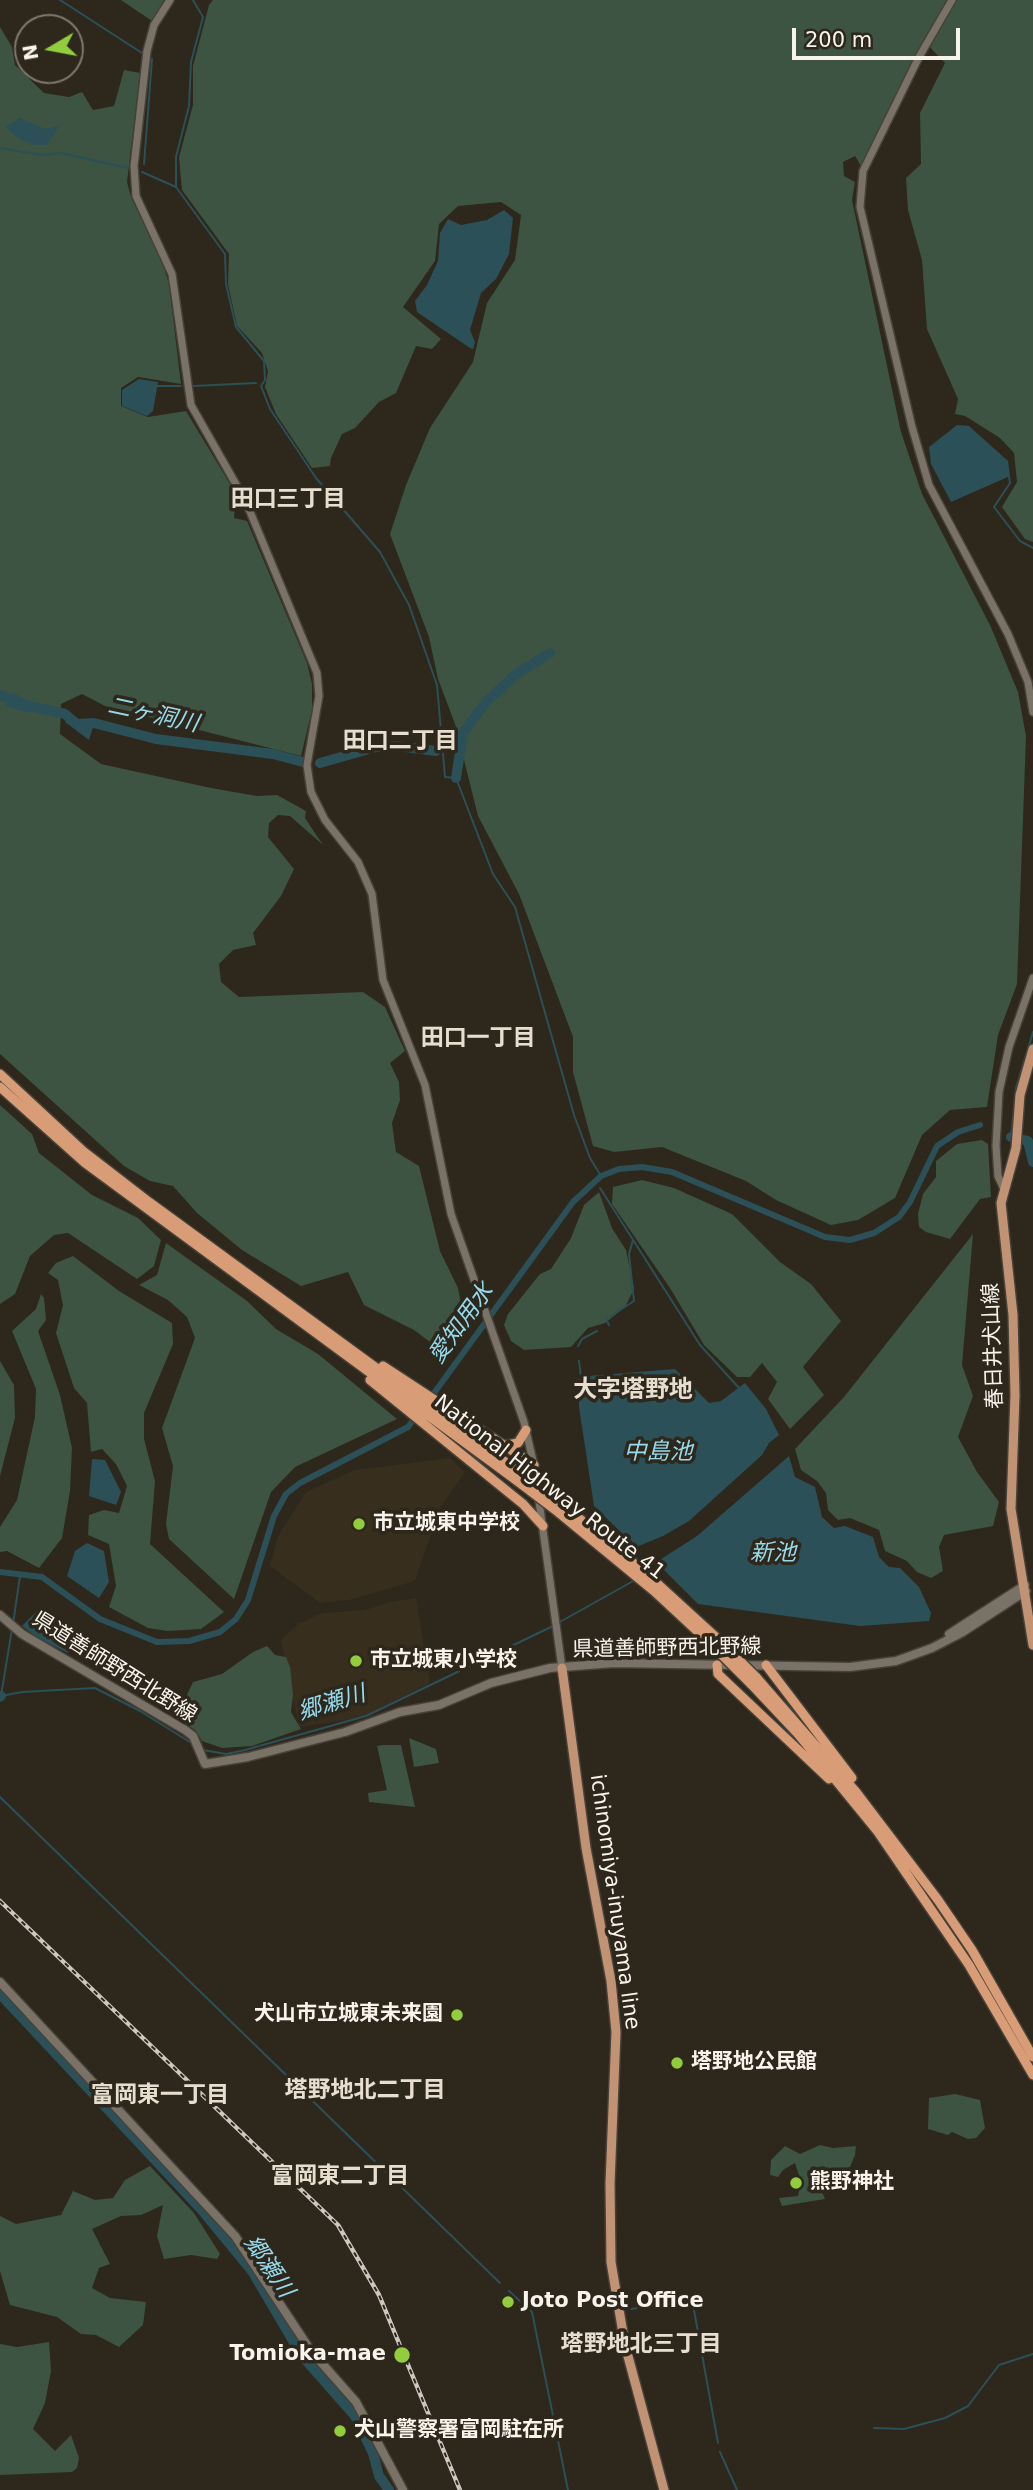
<!DOCTYPE html>
<meta charset="utf-8">
<style>
body{margin:0}
#map{position:relative;width:1033px;height:2490px;overflow:hidden;background:#2d271c;font-family:"DejaVu Sans",sans-serif}
canvas{display:block}
.north{position:absolute;left:14px;top:14px;width:70px;height:70px;box-sizing:border-box;background:#2d271c;border:2px solid #7e796f;border-radius:50%;rotate:260deg;font-size:19px;font-weight:700;line-height:28px;text-align:center;color:#f8f4ec}
.north::after{content:'';display:block;margin:auto;width:24px;height:32px;background:#92cd3e;clip-path:polygon(50% 0,100% 100%,50% 72%,0 100%)}
.scale{position:absolute;left:792px;top:28px;width:168px;height:32px;box-sizing:border-box;border:4px solid #f8f4ec;border-top:0;padding-left:9px;font-size:21px;line-height:24px;white-space:nowrap;color:#f8f4ec;-webkit-text-stroke:5px #2d271c;paint-order:stroke}
</style>
<div id="map">
<canvas width="1033" height="2490"></canvas>
<div class="north">N</div>
<div class="scale">200 m</div>
</div>
<script>
const context = document.querySelector('canvas').getContext('2d');
context.lineJoin = 'round';
function paint(path, color) { context.fillStyle = color; context.fill(path, 'evenodd'); }
const toPath = rows => new Path2D(rows.map(r => 'M' + r).join(''));
function trace(path, color, width, dash) { context.strokeStyle = color; context.lineWidth = width; context.lineCap = dash ? 'butt' : 'round'; context.setLineDash(dash || []); context.stroke(path); }
function write(font, color, halo, rows, align = 'center') {
  context.font = font + ' "DejaVu Sans","Noto Sans JP",sans-serif'; context.lineWidth = 7; context.setLineDash([]); context.textBaseline = 'middle'; context.strokeStyle = halo; context.fillStyle = color; for (const [text, x, y, turn = 0] of rows) {
    context.save(); context.translate(x, y); context.rotate((+turn || 0) * Math.PI / 180); context.textAlign = isNaN(turn) ? turn : align; if (halo) context.strokeText(text, 0, 0); context.fillText(text, 0, 0); context.restore();
  }
}
const built = toPath([
 [450,1458,465,1472,440,1508,415,1581,349,1600,320,1603,270,1566,278,1536,306,1492,355,1470],
 [416,1598,430,1683,361,1718,299,1727,281,1640,298,1624,322,1613,365,1610,390,1602]
]);
const green = toPath([
 [121,0,164,0,152,21],
 [213,0,1033,0,1033,542,1025,539,1002,507,1017,482,1014,453,1000,438,965,416,955,414,958,399,927,329,922,260,908,210,906,178,921,164,920,113,945,63,924,41,861,166,855,156,843,162,844,176,855,182,852,200,901,432,922,494,990,625,1018,692,1026,736,1017,984,998,1035,987,1107,950,1110,922,1135,895,1198,858,1220,831,1225,776,1200,746,1181,662,1147,614,1152,593,1146,573,1072,573,1037,519,894,478,816,455,724,438,679,429,637,390,534,406,485,430,428,473,362,487,303,515,260,521,215,501,202,458,206,439,224,435,261,403,307,441,339,432,349,416,346,396,393,379,402,355,428,342,434,331,458,330,466,312,468,276,414,265,387,268,371,262,353,237,326,228,284,229,254,182,190,179,157,193,105,193,66,209,5],
 [0,27,12,47,15,65,44,93,69,97,82,92,93,110,114,106,124,70,140,73,127,182,131,197,161,258,169,284,181,384,138,377,121,388,121,406,148,417,186,411,236,494,234,518,247,521,307,663,312,684,312,710,301,756,105,706,82,694,61,704,60,734,101,764,211,788,257,796,277,795,306,811,305,818,323,845,290,816,278,815,269,823,268,837,294,869,281,896,253,933,256,945,233,950,219,964,221,982,239,997,363,992,385,1007,405,1051,390,1063,399,1082,400,1100,392,1123,396,1152,419,1166,440,1251,458,1288,464,1319,438,1348,414,1330,364,1305,348,1272,301,1286,242,1250,197,1213,173,1186,150,1181,124,1166,0,1054],
 [0,1105,32,1134,39,1153,92,1195,138,1218,161,1240,154,1266,137,1279,68,1233,54,1235,30,1256,15,1294,0,1304],
 [982,1140,988,1144,991,1197,980,1199,950,1239,926,1232,919,1227,918,1214,923,1194,936,1177,936,1161,957,1144],
 [642,1180,674,1188,732,1214,780,1262,811,1284,841,1321,803,1367,824,1395,790,1429,768,1399,777,1382,762,1363,750,1377,737,1377,704,1345,670,1288,612,1204,613,1187],
 [599,1192,612,1228,626,1250,634,1289,625,1307,605,1323,588,1328,571,1347,524,1350,511,1341,504,1325,508,1314,540,1274,551,1269,571,1238,584,1205],
 [973,1234,962,1365,973,1396,958,1437,977,1472,999,1502,993,1526,944,1535,939,1547,943,1571,931,1578,917,1572,907,1561,885,1551,879,1530,850,1518,838,1520,828,1510,826,1493,817,1481,801,1470,795,1449,844,1397],
 [166,1243,247,1301,276,1329,318,1354,397,1419,295,1467,271,1492,234,1599,169,1539,166,1524,173,1466,162,1428,195,1338,187,1317,168,1300,139,1285,157,1275],
 [73,1256,119,1291,172,1323,173,1344,144,1413,144,1439,155,1481,150,1544,224,1612,201,1629,167,1631,148,1628,109,1607,116,1586,109,1544,88,1535,89,1515,104,1510,119,1513,127,1486,116,1464,102,1449,91,1452,87,1403,74,1388,56,1333,63,1305,58,1280,48,1273,56,1263],
 [41,1294,44,1298,46,1320,38,1331,60,1395,72,1448,70,1491,62,1538,39,1568,7,1551,0,1552,0,1527,17,1500,35,1417,36,1389,12,1331,36,1309],
 [0,1361,14,1385,15,1418,0,1476],
 [267,1646,275,1655,286,1657,290,1667,293,1695,291,1712,301,1729,252,1746,222,1748,202,1741,195,1730,176,1718,193,1682,222,1674,253,1652],
 [409,1738,436,1749,439,1763,414,1767],
 [383,1745,401,1745,415,1807,369,1802,368,1793,387,1790,377,1746],
 [955,2094,980,2100,985,2128,976,2138,968,2139,952,2132,948,2135,928,2129,929,2098],
 [820,2145,833,2148,856,2146,855,2155,850,2167,832,2173,821,2171,819,2185,825,2199,782,2206,779,2198,798,2196,801,2182,795,2163,783,2170,778,2177,770,2175,771,2160,785,2146,800,2154],
 [150,2166,194,2213,220,2254,217,2259,191,2255,164,2259,157,2236,163,2205,141,2215,121,2216,92,2229,110,2264,99,2268,92,2288,110,2298,146,2302,143,2325,119,2347,96,2335,81,2334,57,2317,10,2305,0,2271,0,2216,16,2224,61,2215,73,2191,95,2200,113,2198,125,2180],
 [49,2342,51,2371,45,2403,33,2429,55,2451,71,2435,79,2458,77,2468,72,2472,0,2475,0,2344,17,2347]
]);
const water = toPath([
 [20,118,45,129,59,126,47,145,35,145,20,139,5,127],
 [504,210,513,218,509,254,496,279,481,293,470,330,475,342,473,349,470,348,417,312,415,301,427,285,438,261,440,233,448,219,461,225,487,220],
 [139,379,158,382,153,411,147,416,122,406,122,390],
 [957,425,969,426,1008,461,1010,476,951,502,931,464,929,447],
 [13,692,31,704,29,713,5,706,6,700],
 [70,714,93,727,89,740,65,722],
 [675,1369,709,1403,721,1401,745,1383,766,1409,779,1435,769,1443,762,1455,689,1521,663,1536,636,1547,594,1506,579,1407,578,1379,588,1376],
 [789,1456,795,1477,815,1487,822,1517,834,1528,845,1526,873,1537,879,1557,889,1567,900,1568,919,1587,931,1613,929,1621,860,1626,698,1604,661,1567,658,1561,697,1536],
 [92,1459,105,1460,121,1492,116,1505,89,1496],
 [87,1543,104,1551,109,1582,99,1598,67,1576,75,1551],
 [39,1609,78,1633,68,1653,39,1639,22,1626],
 [322,1696,326,1710,304,1714,300,1700]
]);
const stream = toPath([
 [60,0,142,53],
 [193,0,203,17,191,62,189,106,176,157,176,187,225,254,226,284,236,327,264,361,265,380,261,386,270,409,316,478,380,552,409,605,437,685,445,777,456,778,493,874,515,907,574,1115,590,1158,601,1176],
 [0,148,41,155,61,153,128,168],
 [144,164,152,59],
 [142,172,176,187],
 [156,386,181,386],
 [193,386,256,383],
 [1009,476,1010,483,994,507,1020,541,1033,548],
 [1011,1137,1016,1088,1033,1032],
 [600,1188,700,1345,739,1388],
 [609,1325,606,1319,634,1301,629,1254,633,1240],
 [578,1346,582,1339,597,1331],
 [579,1361,581,1377],
 [649,1572,661,1567],
 [558,1623,635,1580],
 [13,1624,20,1576],
 [12,1629,1,1696,22,1692,95,1688,140,1711,193,1744],
 [203,1750,226,1754,245,1750,366,1716,553,1626],
 [0,1797,500,2283],
 [509,2291,532,2312,568,2490],
 [631,2309,692,2299,718,2443],
 [874,2428,904,2429,945,2418,968,2406,999,2365,1033,2354],
 [720,2452,737,2490]
]);
const canal = toPath([
 [429,1400,573,1202,601,1176,619,1169,642,1167,672,1172,825,1237,850,1240,874,1233,899,1217,910,1202,937,1146,958,1132,980,1125],
 [0,1572,42,1577,100,1619,157,1642,189,1641,220,1632,236,1619,248,1600,274,1516,286,1494,300,1483,408,1427,418,1414]
]);
const river = toPath([
 [0,695,16,703,65,714,77,724,94,723,156,739,273,754,303,762],
 [320,763,376,747,398,746,436,751],
 [456,778,463,733,486,702,515,675,550,653],
 [1011,1137,1028,1141,1033,1162],
 [0,1697,1,1696],
 [0,1994,201,2209,252,2271,302,2356,355,2416,373,2453,379,2476,389,2490]
]);
const tertiary = toPath([
 [170,0,154,25,147,51,134,166,136,196,172,274,191,405,246,502,317,673,319,696,307,765,311,792,325,820,358,862,372,894,383,980,425,1085,451,1214,524,1422,534,1465,562,1668],
 [952,0,919,57,863,171,860,207,912,427,929,485,1008,634,1028,682,1033,712],
 [1003,1187,998,1176,996,1146,999,1092,1009,1047,1033,978]
]);
const secondary = toPath([
 [0,1615,22,1634,185,1730,193,1736,205,1764,248,1757,345,1732,400,1712,439,1705,491,1683,550,1668,614,1663,850,1667,896,1661,932,1648,963,1632,1026,1591],
 [949,1634,1025,1585],
 [0,1982,235,2236,311,2351,356,2402,403,2490]
]);
const primary = toPath([
 [1033,1049,1020,1095,1016,1148,1001,1203,1013,1315,1015,1395,1011,1509,1033,1645],
 [562,1668,586,1848,611,1981,616,2032,610,2184,611,2262,625,2345,664,2490]
]);
const trunk = toPath([
 [0,1074,83,1151,149,1202,520,1473],
 [0,1087,85,1163,517,1481],
 [383,1366,534,1465],
 [370,1380,523,1504,543,1526],
 [507,1445,518,1443,526,1430],
 [558,1501,649,1576,718,1639],
 [558,1512,654,1591,710,1643],
 [717,1665,718,1674,829,1779],
 [766,1665,852,1778],
 [756,1677,856,1792,938,1900,972,1950,1033,2057],
 [751,1684,798,1734,878,1832,969,1965,1033,2075]
]);
const rail = toPath([
 [0,1901,338,2225,379,2295,460,2490]
]);
const trunkBridge = toPath([
 [520,1473,558,1501],
 [517,1481,558,1512],
 [718,1639,756,1677],
 [710,1643,751,1684]
]);
const markers = [
 [359,1524,7,"#92cd3e"],
 [356,1661,7,"#92cd3e"],
 [457,2015,7,"#92cd3e"],
 [677,2063,7,"#92cd3e"],
 [796,2183,7,"#92cd3e"],
 [508,2302,7,"#92cd3e"],
 [402,2355,9,"#92cd3e"],
 [340,2431,7,"#92cd3e"]
];
const streetNames = [
 ["春日井犬山線",994,1346,-92],
 ["National Highway Route 41",549,1488,38],
 ["県道善師野西北野線",667,1649,-1],
 ["県道善師野西北野線",114,1668,32],
 ["ichinomiya-inuyama line",614,1902,82]
];
const poiNames = [
 ["市立城東中学校",373,1524],
 ["市立城東小学校",370,1661],
 ["犬山市立城東未来園",443,2015,"right"],
 ["塔野地公民館",691,2063],
 ["熊野神社",810,2183],
 ["Joto Post Office",522,2302],
 ["Tomioka-mae",386,2355,"right"],
 ["犬山警察署富岡駐在所",354,2431]
];
const neighbourhoodNames = [
 ["田口三丁目",288,500],
 ["田口二丁目",400,742],
 ["田口一丁目",478,1039],
 ["塔野地北二丁目",365,2091],
 ["富岡東一丁目",160,2096],
 ["富岡東二丁目",340,2177],
 ["塔野地北三丁目",641,2345]
];
const waterNames = [
 ["二ヶ洞川",153,716,12],
 ["愛知用水",462,1324,-54],
 ["中島池",658,1453],
 ["新池",773,1554],
 ["郷瀬川",332,1704,-17],
 ["郷瀬川",268,2267,56]
];
const quarterNames = [
 ["大字塔野地",633,1391]
];
paint(built, '#372e1d');
paint(green, '#3c5441');
paint(water, '#2c5058');
trace(stream, '#2c5058', 2);
trace(canal, '#2c5058', 6);
trace(river, '#2c5058', 10);
trace(tertiary, '#474239', 10);
trace(secondary, '#474239', 11);
trace(primary, '#474239', 12);
trace(trunk, '#474239', 12);
trace(tertiary, '#7a7266', 7);
trace(secondary, '#7a7266', 8);
trace(primary, '#c19273', 9);
trace(trunk, '#d89d77', 9);
trace(rail, '#ccc7bf', 4.5);
trace(rail, '#2d271c', 2, [5]);
trace(trunkBridge, '#474239', 12, []);
trace(trunkBridge, '#d89d77', 9);
for (const [x, y, r, color] of markers) { const dot = new Path2D(); dot.arc(x, y, r, 0, 2 * Math.PI); context.fillStyle = color; context.fill(dot); trace(dot, '#2d271c', 2.5); }
write('21px', '#f8f4ec', '#2d271c', streetNames);
write('bold 21px', '#f8f4ec', '#2d271c', poiNames, 'left');
write('bold 23px', '#e7ded0', '#2d271c', neighbourhoodNames);
write('italic 23px', '#95daeb', '#2d271c', waterNames);
write('bold 24px', '#e7ded0', '#2d271c', quarterNames);
</script>
